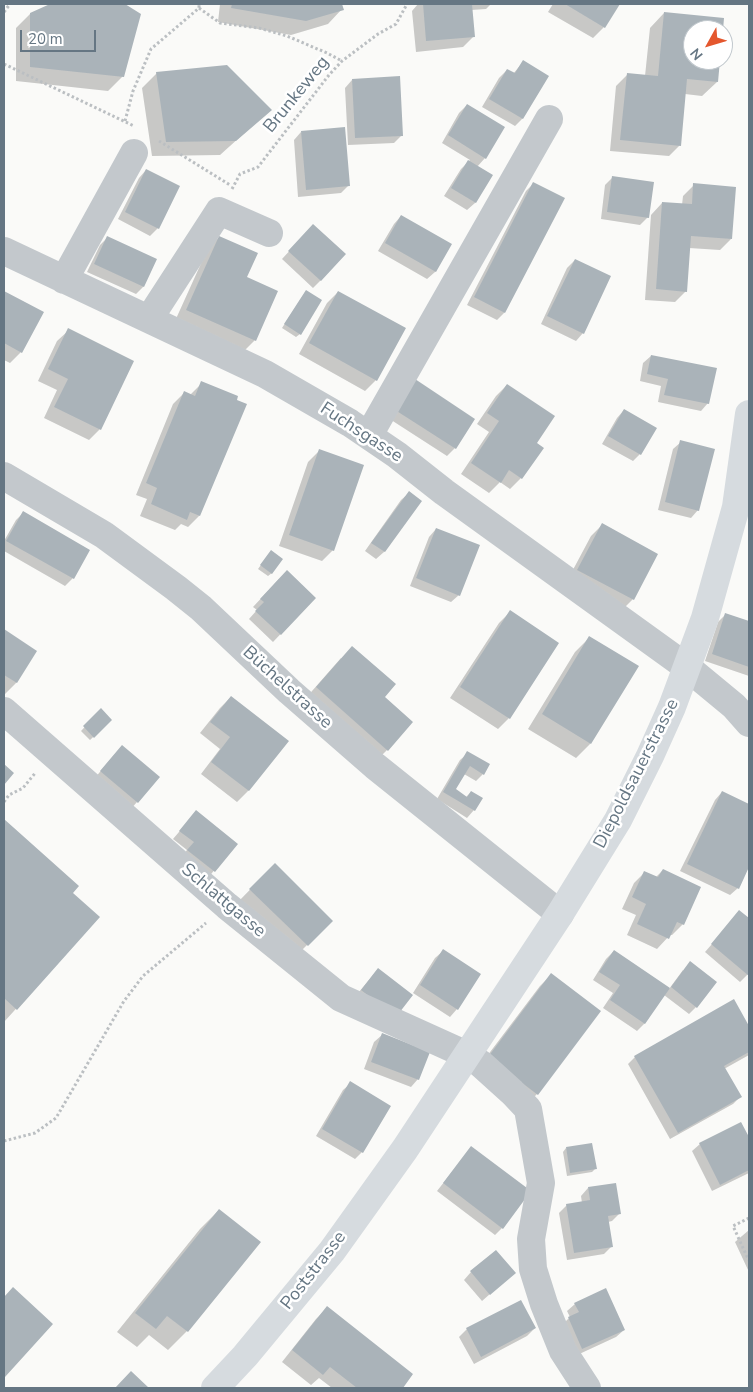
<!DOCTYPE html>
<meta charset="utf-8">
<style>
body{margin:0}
#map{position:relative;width:753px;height:1392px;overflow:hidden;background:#fafaf8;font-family:"Nunito Sans",sans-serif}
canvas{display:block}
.frame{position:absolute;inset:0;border:5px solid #657683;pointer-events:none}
.north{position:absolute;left:683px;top:20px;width:50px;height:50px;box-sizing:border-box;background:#fff;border:1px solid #c1c8cd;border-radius:50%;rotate:231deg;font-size:14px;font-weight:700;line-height:20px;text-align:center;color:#657683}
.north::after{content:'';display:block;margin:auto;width:18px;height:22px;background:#e4572e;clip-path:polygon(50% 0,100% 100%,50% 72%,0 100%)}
.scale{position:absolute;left:20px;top:30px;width:76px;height:22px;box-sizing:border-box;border:2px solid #657683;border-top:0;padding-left:6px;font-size:15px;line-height:18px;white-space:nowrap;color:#657683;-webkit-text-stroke:4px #fff;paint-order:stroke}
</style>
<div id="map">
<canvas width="753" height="1392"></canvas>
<div class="frame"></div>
<div class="north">N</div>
<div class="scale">20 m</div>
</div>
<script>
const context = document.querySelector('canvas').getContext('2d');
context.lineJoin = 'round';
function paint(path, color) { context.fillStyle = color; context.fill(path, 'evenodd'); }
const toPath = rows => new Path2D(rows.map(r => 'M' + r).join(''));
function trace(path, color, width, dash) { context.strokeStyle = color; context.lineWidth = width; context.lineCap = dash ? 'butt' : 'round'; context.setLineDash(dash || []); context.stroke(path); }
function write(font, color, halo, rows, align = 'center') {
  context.font = font + ' "Nunito Sans",sans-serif'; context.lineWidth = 5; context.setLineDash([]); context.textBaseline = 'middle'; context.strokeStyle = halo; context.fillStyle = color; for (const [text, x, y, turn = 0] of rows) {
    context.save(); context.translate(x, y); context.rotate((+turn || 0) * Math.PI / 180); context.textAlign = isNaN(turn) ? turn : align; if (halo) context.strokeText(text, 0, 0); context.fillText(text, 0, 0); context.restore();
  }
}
const shadow = toPath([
 [53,4,122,4,139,14,123,76,108,91,16,81,16,28,30,14],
 [220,4,341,4,342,9,328,24,291,35,218,22],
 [418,4,491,4,486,9,471,10,474,36,463,47,416,52,412,11],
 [553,4,618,4,604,27,593,38,548,12],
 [664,13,721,30,693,30,693,60,719,60,717,82,702,96,685,94,680,145,669,156,610,151,616,86,627,75,645,76,650,28],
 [523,62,547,76,522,119,515,126,482,107,499,78,507,70,513,74],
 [157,73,270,110,220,155,152,156,142,88],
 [352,80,402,135,394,143,348,145,345,88],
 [467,105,485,158,477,167,491,176,475,203,467,210,444,196,461,169,470,160,442,143,459,113],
 [301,132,349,185,341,193,298,197,294,140],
 [146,170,158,228,150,236,118,219,139,178],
 [613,177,648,217,640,225,601,219,605,185],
 [534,183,504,313,497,320,467,305,526,191],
 [694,185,731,239,720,250,689,248,686,291,675,302,645,300,651,215,662,203,682,205,683,196],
 [401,216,450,245,435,272,427,279,378,251,394,224],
 [306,233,321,280,313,288,282,259],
 [219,237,246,278,276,291,255,340,243,352,175,321,208,248],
 [107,238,155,260,143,287,136,294,87,272,100,245],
 [575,260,583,333,576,341,541,324,567,268],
 [306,291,300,334,296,337,282,328],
 [4,292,42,313,21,352,10,363,4,360],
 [338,292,376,380,365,391,299,354,327,303],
 [69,330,100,429,89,440,44,418,57,390,38,381,57,341],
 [651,356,708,403,701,411,658,402,661,386,640,381,643,363],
 [202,383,245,405,199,516,188,527,181,524,175,530,140,516,147,499,136,495,173,404,184,393,190,395],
 [507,385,535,443,521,478,510,489,500,482,489,493,461,474,489,432,477,424,496,396],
 [404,386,455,448,447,456,385,416],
 [624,410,640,454,633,461,602,444,617,418],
 [681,442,698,510,691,518,658,510,673,449],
 [319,451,333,550,322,561,279,546,308,462],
 [409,493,420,501,384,552,376,559,365,551,401,500],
 [23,513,89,550,73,578,65,586,4,551,4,541,16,520],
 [602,525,633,599,622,610,567,581,591,536],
 [436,529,459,595,451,602,410,586,429,537],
 [268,555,272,573,268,576,258,569],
 [279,579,315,598,273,642,249,619,257,610,253,607],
 [510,612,509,718,498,729,450,698,499,623],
 [726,614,749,622,749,676,705,661,718,622],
 [4,631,36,651,16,683,5,694],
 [589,638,590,744,576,758,528,729,575,652],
 [341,658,383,698,387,750,376,761,305,699],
 [231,697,287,741,248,791,237,802,201,774,220,749,200,733,220,708],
 [101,710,111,720,90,740,81,731],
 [468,753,483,774,476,781,464,774,454,790,466,797,471,792,474,810,467,818,437,799,460,760],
 [115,754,137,802,130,810,94,779],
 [722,792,749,805,749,864,738,888,730,895,680,871,715,800],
 [196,812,236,844,207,879,181,858,187,850,173,839],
 [4,821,77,886,71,893,99,917,4,1022],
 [275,864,331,921,296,956,239,901],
 [663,870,683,924,672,935,670,935,657,949,627,935,636,915,622,909,634,883,645,872,656,877],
 [740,912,749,920,749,973,740,982,705,952],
 [443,951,457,1009,450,1017,413,993,435,958],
 [614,951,669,989,683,970,696,1007,689,1014,664,995,645,1023,637,1031,603,1008,613,993,593,980,606,959],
 [378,969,411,995,354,998],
 [551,975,537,1094,526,1105,478,1068,540,986],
 [734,1001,749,1028,749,1055,724,1069,740,1097,733,1104,670,1139,628,1064,635,1057],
 [382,1035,418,1079,411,1087,364,1069,374,1042],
 [351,1083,362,1152,355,1159,316,1136,343,1090],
 [741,1123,749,1140,749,1173,712,1191,692,1151,700,1144],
 [471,1148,502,1228,495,1235,437,1191],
 [566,1148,595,1169,592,1172,567,1176,563,1152],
 [588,1188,620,1213,612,1221,608,1222,612,1246,604,1254,567,1260,559,1213,567,1205,582,1203,581,1196],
 [219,1210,259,1242,187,1331,168,1350,149,1335,137,1347,117,1332,200,1229],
 [749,1230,749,1272,735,1242],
 [471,1272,506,1280,482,1301,464,1280],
 [13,1289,52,1324,4,1377,4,1298],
 [575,1304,624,1330,616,1337,575,1356,561,1326,570,1317,567,1311],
 [327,1308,412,1375,401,1388,332,1388,319,1378,311,1385,282,1362,316,1319],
 [535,1328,527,1336,474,1364,459,1337,467,1329]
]);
const building = toPath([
 [50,4,125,4,141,14,124,77,30,67,30,13],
 [232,4,342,4,344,10,306,21,231,8],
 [423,4,472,4,475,37,426,41],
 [565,4,620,4,605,28],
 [664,12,724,18,723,30,693,30,693,60,720,60,718,82,687,79,681,146,620,140,627,73,658,76],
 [523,60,549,76,523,119,489,99,507,69,515,73],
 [227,65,272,110,236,141,166,142,156,72],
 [400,76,403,136,355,138,352,79],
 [467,104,505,127,486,159,448,135],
 [345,127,350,186,306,190,301,131],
 [468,160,493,175,476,203,451,188],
 [146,169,180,186,159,229,125,212],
 [612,176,654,182,649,218,607,212],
 [533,182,565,198,505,313,474,297],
 [693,183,736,187,732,239,691,236,687,292,656,289,662,202,692,204],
 [401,215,452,244,436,272,385,243],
 [313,224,346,254,321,281,288,251],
 [107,236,157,259,144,287,94,264],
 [219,236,258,253,247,277,278,291,256,341,186,310],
 [575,259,611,276,584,334,547,316],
 [306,290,322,300,301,335,284,324],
 [4,291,44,312,22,353,4,343],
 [338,291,406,328,377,381,309,343],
 [68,328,134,361,101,430,54,407,68,379,48,369],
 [651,355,717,368,709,404,664,395,668,379,647,374],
 [412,377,475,419,456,449,392,408],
 [201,381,238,396,237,400,247,404,200,516,190,512,187,520,151,504,157,488,146,483,184,391,195,396],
 [507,384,555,416,537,443,544,448,522,479,509,470,501,483,471,463,499,421,487,413],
 [624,409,657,428,641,455,608,436],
 [680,440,715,449,699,511,665,502],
 [319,449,364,465,334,551,289,535],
 [409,491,422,501,385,552,371,543],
 [23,511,90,550,74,579,6,541],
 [602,523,658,554,634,600,577,570],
 [436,528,480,545,460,596,416,578],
 [271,550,283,559,272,574,260,565],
 [287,570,316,598,281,635,255,611,264,602,260,599],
 [510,610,559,643,510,719,460,687],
 [725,613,749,621,749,667,712,654],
 [4,629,37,651,17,683,4,675],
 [589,636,639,666,591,744,542,714],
 [352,646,396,684,385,697,413,722,388,751,316,687],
 [231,696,289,741,249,791,211,762,230,737,210,722],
 [101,708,112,720,94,738,83,726],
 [122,745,160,777,138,803,100,771],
 [467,751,490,764,484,775,470,766,456,789,467,797,471,791,483,798,475,811,443,792],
 [4,764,14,773,4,785],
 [722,791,749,804,749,867,739,889,687,864],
 [196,810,238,844,215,872,187,850,194,842,179,831],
 [4,819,79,886,73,893,100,917,17,1010,4,998],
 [275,863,333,921,308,946,249,889],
 [663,869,701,887,684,925,677,922,669,939,637,924,646,904,632,897,644,871,658,877],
 [739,910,749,918,749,976,711,944],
 [443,949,481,974,458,1010,420,985],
 [614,950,670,988,645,1024,610,1000,620,985,599,972],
 [690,961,717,982,697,1008,671,987],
 [378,968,413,995,396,1017,361,990],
 [551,973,601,1011,538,1095,488,1057],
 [734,999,749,1026,749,1052,724,1066,742,1097,678,1133,634,1056],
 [382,1033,430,1052,419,1080,371,1062],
 [350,1081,391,1106,363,1153,322,1129],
 [741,1122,749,1137,749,1170,720,1185,699,1143],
 [592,1143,597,1169,570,1173,566,1147],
 [471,1146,531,1191,503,1229,443,1183],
 [616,1183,621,1214,608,1216,613,1247,574,1253,566,1204,590,1200,588,1187],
 [219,1209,261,1242,188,1332,167,1316,156,1329,135,1313],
 [496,1250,516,1273,490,1295,470,1271],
 [13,1287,53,1324,5,1377,4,1375,4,1297],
 [606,1288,625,1330,582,1349,568,1317,579,1312,574,1303],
 [521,1300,536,1328,481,1357,466,1328],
 [327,1306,413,1374,403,1388,357,1388,330,1367,323,1375,292,1350],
 [131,1371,149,1388,115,1388]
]);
const path = toPath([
 [199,8,220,23,259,28,287,36,327,53,342,61],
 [4,12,10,4],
 [4,64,134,126],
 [125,121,133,91,151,49,199,8,199,4],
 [159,141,230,185],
 [232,189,240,174,258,167,329,75,342,61,378,34,396,24,407,4],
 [4,802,9,795,23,788,36,772],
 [4,1141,35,1133,56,1118,124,1001,143,976,206,923],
 [749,1218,733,1226,749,1261]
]);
const minor = toPath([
 [4,251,265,374,350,423,397,455,444,492,688,668,734,706,749,723],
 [64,280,134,153],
 [149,319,219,211,269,233],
 [369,435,549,119],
 [4,476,104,535,176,588,201,608,289,691,375,766,560,914],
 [4,711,227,906,341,998,467,1055,481,1064,512,1092,528,1109,541,1183,531,1239,533,1269,544,1304,563,1351,587,1388]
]);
const major = toPath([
 [215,1388,245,1356,332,1251,405,1149,560,914,618,820,650,756,672,707,705,618,736,507,749,414]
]);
const streetNames = [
 ["Brunkeweg",297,95,-51],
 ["Fuchsgasse",361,433,33],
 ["Büchelstrasse",287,688,42],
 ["Diepoldsauerstrasse",637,774,-63],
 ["Schlattgasse",223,901,40],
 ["Poststrasse",314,1271,-52]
];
paint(shadow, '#0003');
paint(building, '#aab3b9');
trace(path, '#bbbfc2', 3, [2.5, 2.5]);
trace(minor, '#c3c8cc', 28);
trace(major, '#d6dbdf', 28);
write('18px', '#657683', '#fff', streetNames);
</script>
